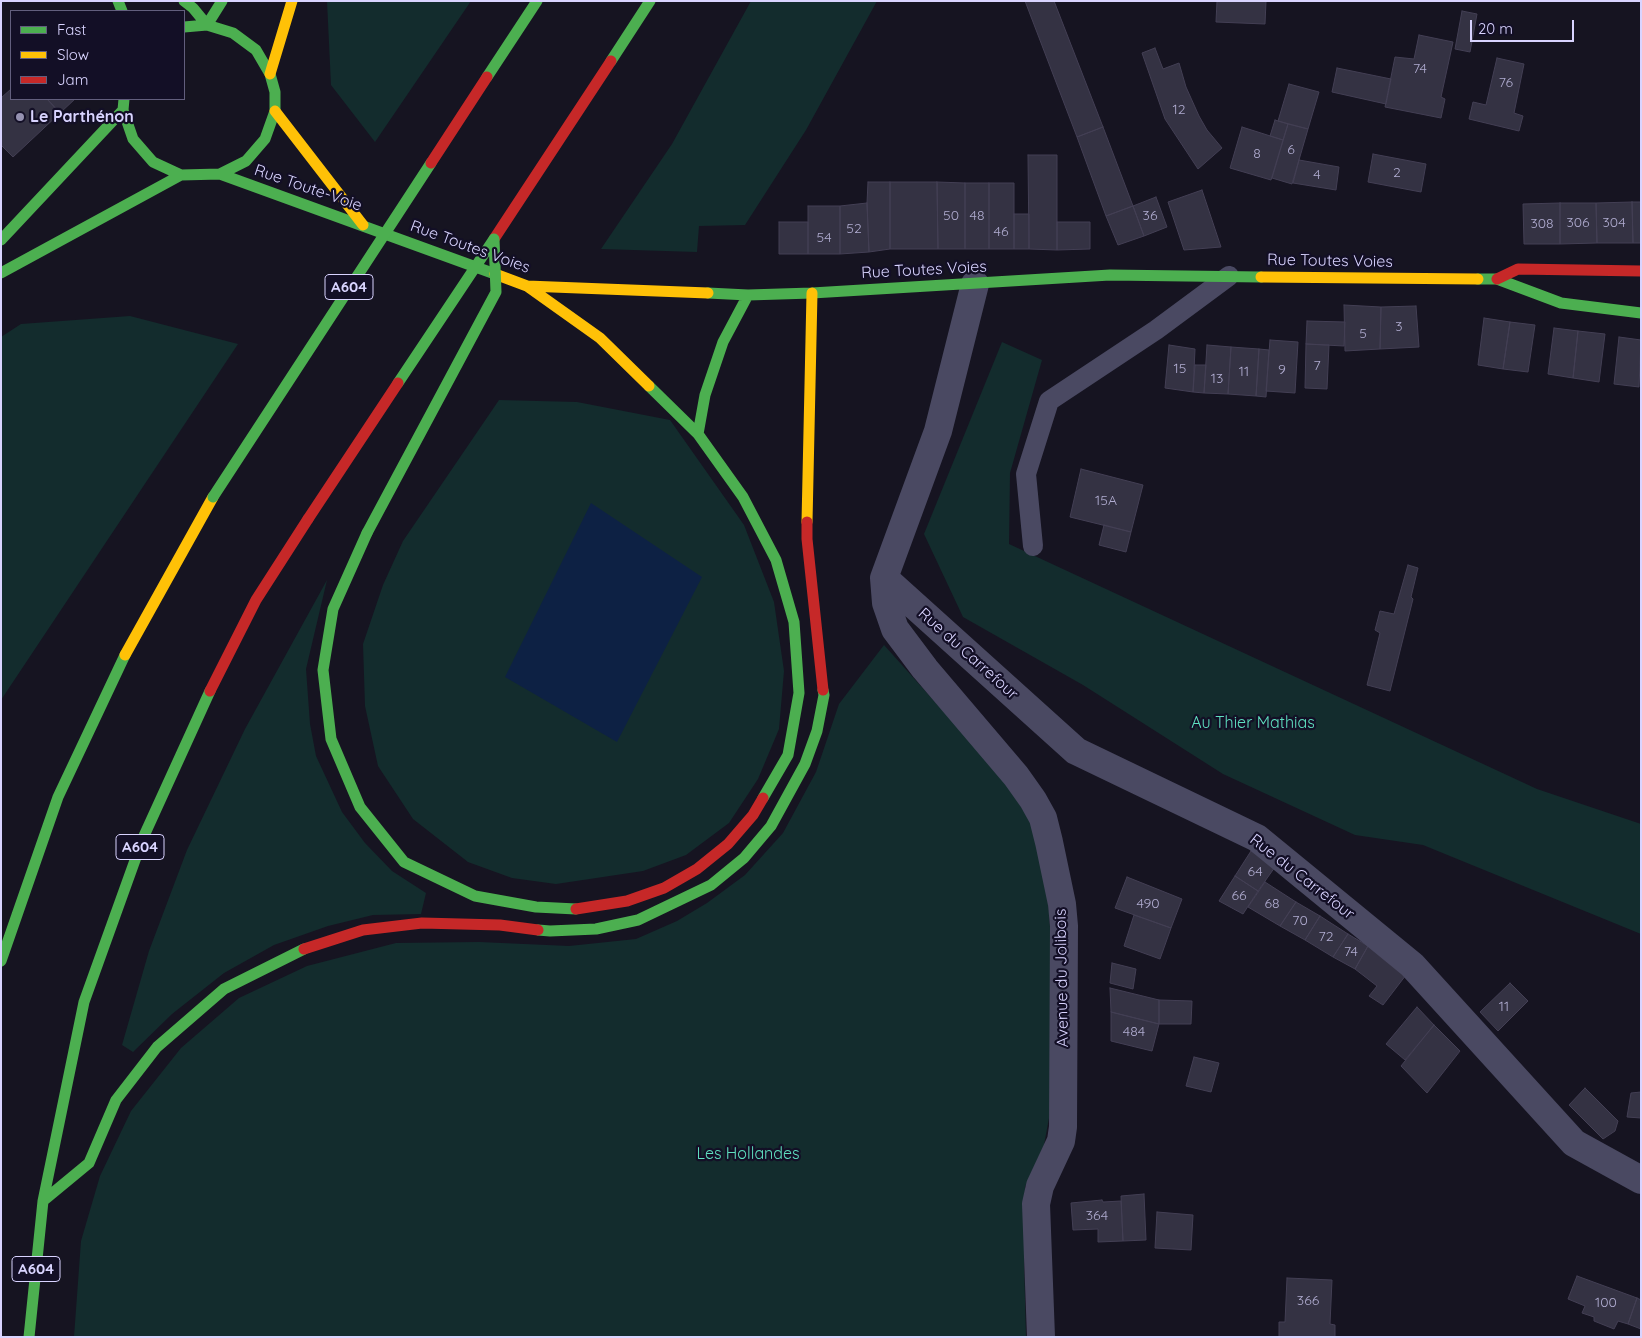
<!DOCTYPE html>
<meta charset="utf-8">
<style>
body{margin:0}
#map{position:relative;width:1642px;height:1338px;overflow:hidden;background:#161421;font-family:Quicksand,sans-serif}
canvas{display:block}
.frame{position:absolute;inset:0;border:2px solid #d9d4ff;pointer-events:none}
.legend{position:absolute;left:10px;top:10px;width:175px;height:90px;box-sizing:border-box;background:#130f26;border:1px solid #625e7d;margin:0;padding:6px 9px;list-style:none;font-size:15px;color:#d9d4ff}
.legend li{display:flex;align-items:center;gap:10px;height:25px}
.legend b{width:25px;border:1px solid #625e7d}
.scale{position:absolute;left:1470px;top:20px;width:104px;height:22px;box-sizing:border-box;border:2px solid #d9d4ff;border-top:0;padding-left:6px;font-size:15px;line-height:18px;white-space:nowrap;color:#d9d4ff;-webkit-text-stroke:4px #130f26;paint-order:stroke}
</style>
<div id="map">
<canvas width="1642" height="1338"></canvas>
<div class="frame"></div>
<ul class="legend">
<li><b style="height:6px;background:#4caf50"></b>Fast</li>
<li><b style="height:6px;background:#ffc107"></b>Slow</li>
<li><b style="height:6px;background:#c62828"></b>Jam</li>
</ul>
<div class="scale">20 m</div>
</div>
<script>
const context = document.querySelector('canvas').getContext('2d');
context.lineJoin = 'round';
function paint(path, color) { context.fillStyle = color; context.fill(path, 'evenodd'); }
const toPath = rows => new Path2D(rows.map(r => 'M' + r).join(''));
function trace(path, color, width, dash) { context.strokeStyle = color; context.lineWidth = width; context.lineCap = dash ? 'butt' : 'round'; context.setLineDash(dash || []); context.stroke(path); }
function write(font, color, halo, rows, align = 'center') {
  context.font = font + ' Quicksand,sans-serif'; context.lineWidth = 4.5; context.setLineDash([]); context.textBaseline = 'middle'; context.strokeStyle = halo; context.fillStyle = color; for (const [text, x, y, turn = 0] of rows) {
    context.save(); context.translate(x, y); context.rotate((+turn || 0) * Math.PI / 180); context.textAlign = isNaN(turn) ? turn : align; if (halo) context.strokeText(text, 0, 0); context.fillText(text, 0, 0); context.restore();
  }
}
const green = toPath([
 [327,1,471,1,375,142,331,85],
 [751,1,877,1,806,130,745,225,699,226,697,252,601,249,672,144],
 [130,316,238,344,1,700,1,337,21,324],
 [1002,342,1042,360,1010,473,1009,544,1537,789,1641,824,1641,934,1423,845,1355,835,1223,774,1083,685,963,617,924,534],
 [499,400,577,402,670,420,744,525,774,602,784,671,779,729,758,779,729,823,686,855,643,871,556,884,512,878,468,862,413,819,378,766,365,706,363,644,383,585,403,541],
 [327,580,306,669,310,724,316,756,342,812,365,843,392,871,426,893,421,914,373,915,328,926,274,945,224,973,172,1014,133,1052,122,1045,149,951,187,850,245,729],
 [884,645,998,772,1032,823,1047,881,1053,973,1054,1091,1044,1145,1025,1187,1024,1262,1026,1337,74,1337,81,1241,100,1176,131,1111,181,1048,239,998,307,966,396,943,479,942,569,946,636,939,677,921,707,903,745,875,783,833,816,772,839,704]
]);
const water = toPath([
 [591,503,702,577,617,742,505,677]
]);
const building = toPath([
 [1025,1,1054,1,1103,127,1077,137,1025,1],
 [1217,1,1266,1,1265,24,1216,22,1217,1],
 [1462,11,1477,14,1470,52,1455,49,1462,11],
 [1419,35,1453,42,1441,97,1445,99,1441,118,1385,107,1395,57,1414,59,1419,35],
 [1155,48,1163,69,1179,63,1186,87,1199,116,1207,130,1222,148,1198,169,1165,119,1142,53,1155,48],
 [1497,58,1524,64,1514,113,1523,116,1519,131,1469,119,1473,102,1486,105,1497,58],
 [1337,68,1391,79,1386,104,1332,92,1337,68],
 [1289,84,1319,92,1308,129,1278,121,1289,84],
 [11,89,11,99,47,99,60,113,13,157,1,145,1,98,11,89],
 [47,99,75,99,60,113,47,99],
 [1275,120,1288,124,1283,140,1270,136,1275,120],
 [1288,124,1308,129,1292,184,1272,178,1288,124],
 [1103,127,1133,206,1106,216,1077,137,1103,127],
 [1242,127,1283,140,1271,180,1230,168,1242,127],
 [1373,154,1426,164,1421,192,1368,182,1373,154],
 [1028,155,1057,155,1057,250,1029,249,1028,155],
 [1299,160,1339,167,1336,190,1293,183,1299,160],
 [868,182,890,182,890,249,869,252,867,203,868,182],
 [890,182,937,182,938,249,890,249,890,182],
 [937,182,965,183,965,249,938,249,937,182],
 [965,183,989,183,989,249,965,249,965,183],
 [989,183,1014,183,1014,249,989,249,989,183],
 [1202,190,1221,247,1184,250,1168,202,1202,190],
 [1156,197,1167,227,1144,236,1133,206,1156,197],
 [1632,202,1633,243,1597,243,1596,203,1632,202],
 [1632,202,1641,202,1641,243,1633,243,1632,202],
 [867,203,869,252,840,254,840,206,867,203],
 [1560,203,1560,244,1524,244,1523,204,1560,203],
 [1560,203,1596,203,1597,243,1560,244,1560,203],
 [808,206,840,206,840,254,808,254,808,206],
 [1133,206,1144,236,1118,245,1106,216,1133,206],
 [1014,214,1029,214,1029,249,1014,249,1014,214],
 [779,222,808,222,808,254,779,254,779,222],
 [1057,222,1090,222,1090,249,1057,250,1057,222],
 [1344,305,1381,307,1380,349,1345,351,1344,305],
 [1416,306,1419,347,1380,349,1381,307,1416,306],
 [1484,318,1510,322,1503,369,1478,365,1484,318],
 [1307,321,1345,322,1344,346,1306,344,1307,321],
 [1510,322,1535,325,1528,372,1503,369,1510,322],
 [1554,328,1578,331,1573,378,1548,374,1554,328],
 [1578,331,1605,334,1599,382,1573,378,1578,331],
 [1619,337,1641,340,1639,387,1614,384,1619,337],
 [1270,340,1298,342,1295,393,1266,391,1270,340],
 [1306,344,1329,345,1327,389,1305,388,1306,344],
 [1169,345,1195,349,1193,392,1165,388,1169,345],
 [1207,345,1231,347,1228,394,1204,393,1207,345],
 [1231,347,1259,349,1256,396,1228,394,1231,347],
 [1259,349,1269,350,1266,397,1256,396,1259,349],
 [1195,365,1206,365,1204,393,1193,392,1195,365],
 [1081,469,1143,485,1131,532,1070,517,1081,469],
 [1104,525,1131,532,1126,552,1099,545,1104,525],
 [1408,565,1418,568,1411,597,1413,599,1390,691,1367,685,1380,633,1375,630,1380,611,1394,614,1408,565],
 [1251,851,1275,867,1258,891,1235,876,1251,851],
 [1235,876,1258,891,1243,914,1219,901,1235,876],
 [1127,877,1182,899,1171,928,1115,908,1127,877],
 [1265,882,1296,902,1280,926,1248,907,1265,882],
 [1296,902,1320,916,1305,940,1280,926,1296,902],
 [1134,915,1171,928,1160,959,1124,946,1134,915],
 [1320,916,1348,934,1333,957,1305,940,1320,916],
 [1348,934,1368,946,1355,969,1333,957,1348,934],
 [1368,946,1406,975,1383,1005,1369,996,1377,986,1355,969,1368,946],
 [1112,963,1136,969,1133,989,1110,983,1112,963],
 [1510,983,1528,1001,1498,1031,1480,1012,1510,983],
 [1110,988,1159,1000,1159,1024,1111,1012,1110,988],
 [1159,1000,1192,1001,1191,1024,1159,1024,1159,1000],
 [1417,1007,1434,1025,1405,1060,1386,1044,1417,1007],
 [1111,1012,1159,1024,1152,1051,1111,1041,1111,1012],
 [1434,1025,1460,1051,1427,1093,1401,1066,1434,1025],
 [1194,1057,1219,1063,1211,1092,1186,1086,1194,1057],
 [1585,1088,1618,1121,1615,1131,1603,1139,1569,1105,1585,1088],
 [1641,1092,1641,1118,1627,1117,1631,1093,1641,1092],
 [1144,1194,1146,1240,1123,1241,1121,1196,1144,1194],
 [1102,1200,1103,1202,1121,1201,1123,1241,1098,1242,1098,1229,1073,1230,1071,1203,1102,1200],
 [1157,1212,1193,1215,1191,1250,1155,1248,1157,1212],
 [1577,1276,1637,1298,1628,1324,1618,1321,1614,1329,1594,1321,1594,1317,1582,1313,1585,1306,1568,1299,1577,1276],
 [1287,1278,1332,1280,1330,1324,1335,1325,1335,1337,1279,1337,1279,1322,1285,1322,1287,1278],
 [1637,1298,1641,1300,1641,1329,1628,1324,1637,1298]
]);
const lane = toPath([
 [1033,546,1026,474,1049,401,1156,330,1229,276]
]);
const street = toPath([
 [975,284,938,431,884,578,886,603,895,629,925,669,1016,776,1033,800,1043,818,1049,842,1062,904,1064,926,1063,1127,1061,1141,1040,1186,1036,1204,1041,1337],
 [884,578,1076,751,1257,838,1412,965,1574,1143,1641,1180]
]);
const fast = toPath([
 [118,1,122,11],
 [184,1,193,8,207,25],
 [207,25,222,1],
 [184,27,207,25,233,33,256,50,270,74,275,92,275,111,265,139,246,161,220,174],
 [611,61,650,1],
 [487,77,537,1],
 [124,99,123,110,133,139,153,162,181,175,220,174,495,274],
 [1,240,123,110],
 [1,273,181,175],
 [1478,279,1497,279,1561,303,1641,313],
 [708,293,748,295,812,293,1110,275,1261,277],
 [748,295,723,342,705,395,698,434,743,497,776,560,794,622,799,693,788,755,763,798],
 [649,386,698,434],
 [367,533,333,609,323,670,331,739,360,807,404,862,475,896,536,907,576,909],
 [538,930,550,931,596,929,638,920,711,885,744,858,771,826,805,764,817,731,824,695,823,690],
 [1,961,58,797,125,655],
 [43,1201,89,1163,116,1100,157,1047,224,989,304,949],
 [29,1337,43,1201,84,1002,143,838,210,691]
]);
const slow = toPath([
 [270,74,292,1],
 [275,111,363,225],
 [495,274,527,286,708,293],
 [1261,277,1478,279],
 [527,286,600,338,649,386],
 [807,522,812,293],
 [125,655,213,497]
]);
const jam = toPath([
 [494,239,611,61],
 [1497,279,1518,269,1641,271],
 [807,522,807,539,823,690],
 [210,691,256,600,308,519],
 [576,909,627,901,664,888,697,869,728,844,753,815,763,798],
 [304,949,363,930,422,923,500,925,538,930]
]);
const fastBridge = toPath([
 [398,383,494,239],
 [213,497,431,163],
 [367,533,496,292,494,239]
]);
const jamBridge = toPath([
 [431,163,487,77],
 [308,519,398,383]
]);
const markers = [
 [20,117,5,"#9591b1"]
];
const numberNames = [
 ["74",1420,69],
 ["76",1506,83],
 ["12",1179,110],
 ["6",1291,150],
 ["8",1257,154],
 ["2",1397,173],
 ["4",1317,175],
 ["50",951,216],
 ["48",977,216],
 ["36",1150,216],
 ["306",1578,223],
 ["304",1614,223],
 ["308",1542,224],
 ["52",854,229],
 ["46",1001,232],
 ["54",824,238],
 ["3",1399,327],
 ["5",1363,334],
 ["7",1317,366],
 ["15",1180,369],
 ["9",1282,370],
 ["11",1244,372],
 ["13",1217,379],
 ["15A",1106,501],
 ["64",1255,872],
 ["66",1239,896],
 ["490",1148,904],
 ["68",1272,904],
 ["70",1300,921],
 ["72",1326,937],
 ["74",1351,952],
 ["11",1504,1007],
 ["484",1134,1032],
 ["364",1097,1216],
 ["366",1308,1301],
 ["100",1606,1303]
];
const shields = [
 [349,287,48],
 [140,847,48],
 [36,1269,48]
];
const shieldNames = [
 ["A604",349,287],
 ["A604",140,847],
 ["A604",36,1269]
];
const poiNames = [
 ["Le Parthénon",30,117]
];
const streetNames = [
 ["Rue Toute-Voie",308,188,19],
 ["Rue Toutes Voies",470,247,20],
 ["Rue Toutes Voies",1330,261,1],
 ["Rue Toutes Voies",924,270,-3],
 ["Rue du Carrefour",968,654,42],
 ["Rue du Carrefour",1302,877,38],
 ["Avenue du Jolibois",1062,978,-91]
];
const parkNames = [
 ["Au Thier Mathias",1253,723],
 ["Les Hollandes",748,1154]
];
paint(green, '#132c2d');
paint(water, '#0d2144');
paint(building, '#343243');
trace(building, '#433f54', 1);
trace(lane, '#4a4962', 20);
trace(street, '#4a4962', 28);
trace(fast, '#4caf50', 11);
trace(slow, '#ffc107', 11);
trace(jam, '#c62828', 11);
trace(fastBridge, '#4caf50', 11);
trace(jamBridge, '#c62828', 11);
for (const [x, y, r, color] of markers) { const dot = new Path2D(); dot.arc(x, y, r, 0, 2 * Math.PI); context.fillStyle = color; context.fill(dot); trace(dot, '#130f26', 2); }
write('14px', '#b0acd0', null, numberNames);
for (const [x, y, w] of shields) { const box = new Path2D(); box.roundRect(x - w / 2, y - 12.5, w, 25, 4); context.fillStyle = '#130f26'; context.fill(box); trace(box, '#d9d4ff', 1); }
write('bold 15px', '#d9d4ff', null, shieldNames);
write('bold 16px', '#d9d4ff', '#130f26', poiNames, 'left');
write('16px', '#d9d4ff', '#130f26', streetNames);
write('16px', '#5fe0c0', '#130f26', parkNames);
</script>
